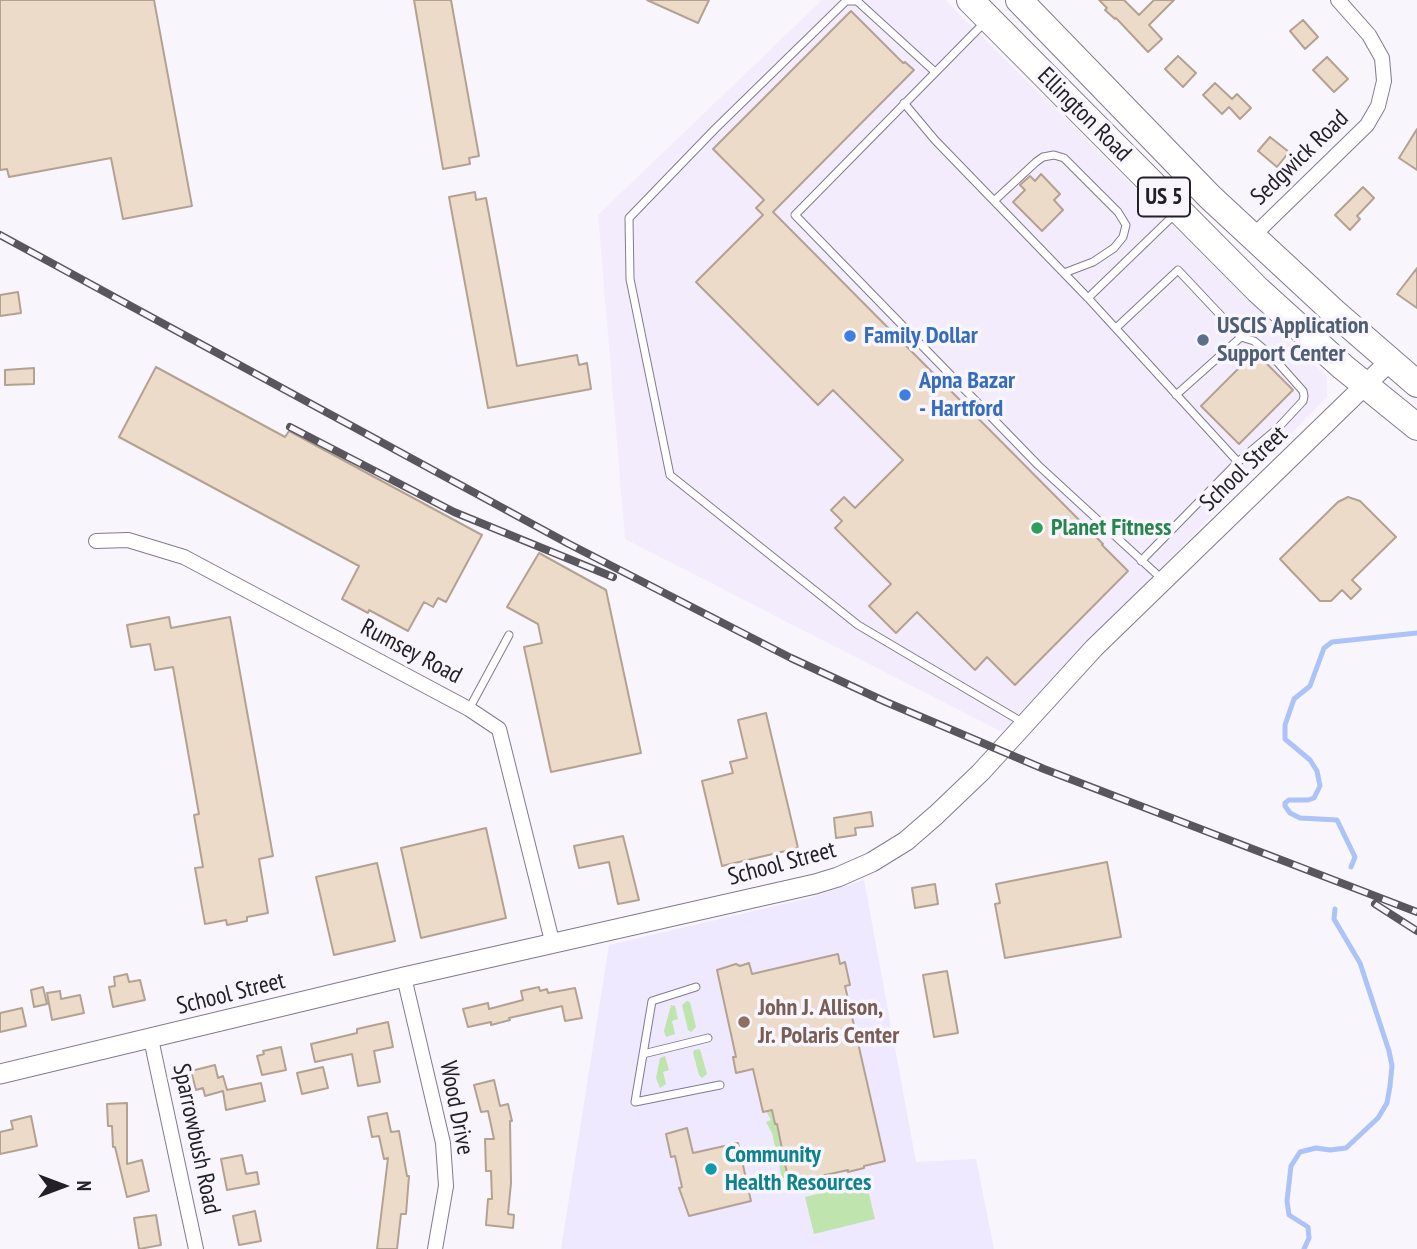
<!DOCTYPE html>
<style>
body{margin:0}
#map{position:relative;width:1417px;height:1249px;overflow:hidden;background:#f8f5fd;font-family:"PT Sans Narrow",sans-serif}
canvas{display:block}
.north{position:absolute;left:28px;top:1151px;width:70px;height:70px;-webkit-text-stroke:5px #f8f5fd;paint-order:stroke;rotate:90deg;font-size:19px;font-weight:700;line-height:28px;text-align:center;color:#232028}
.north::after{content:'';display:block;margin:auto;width:24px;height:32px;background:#232028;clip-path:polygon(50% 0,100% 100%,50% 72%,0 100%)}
</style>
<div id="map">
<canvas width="1417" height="1249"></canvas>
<div class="north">N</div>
</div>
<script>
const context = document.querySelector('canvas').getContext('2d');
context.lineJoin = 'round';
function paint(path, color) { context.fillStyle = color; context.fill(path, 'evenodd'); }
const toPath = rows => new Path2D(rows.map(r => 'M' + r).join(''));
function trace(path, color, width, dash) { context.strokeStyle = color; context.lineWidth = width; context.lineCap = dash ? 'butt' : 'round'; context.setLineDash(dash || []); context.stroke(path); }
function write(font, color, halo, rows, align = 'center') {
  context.font = font + ' "PT Sans Narrow",sans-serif'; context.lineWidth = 7; context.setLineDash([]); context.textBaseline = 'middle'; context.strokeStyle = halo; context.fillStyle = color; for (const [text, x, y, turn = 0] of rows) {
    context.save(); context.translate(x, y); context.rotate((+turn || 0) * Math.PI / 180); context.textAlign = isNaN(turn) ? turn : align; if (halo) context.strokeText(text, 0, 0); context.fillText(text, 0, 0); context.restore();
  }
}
const built = toPath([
 [822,0,945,0,1327,377,1327,397,1002,732,625,539,598,215]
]);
const education = toPath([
 [864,880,916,1162,976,1159,994,1249,561,1249,609,945,809,898]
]);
const green = toPath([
 [687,1001,690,1002,696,1027,691,1032,688,1030,682,1005],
 [671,1005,675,1006,678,1019,672,1021,675,1034,666,1037,664,1031],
 [700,1049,707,1074,702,1078,699,1075,693,1053,694,1050],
 [665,1056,669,1070,663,1072,666,1084,660,1088,656,1078,660,1058],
 [772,1110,784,1151,782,1152,788,1182,783,1183,772,1133,766,1122,771,1120,766,1111],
 [866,1182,875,1219,814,1234,805,1197]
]);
const stream = toPath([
 [1351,867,1355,857,1337,820,1300,818,1290,813,1285,806,1285,803,1289,800,1308,800,1314,798,1320,786,1317,771,1310,760,1285,739,1285,725,1294,699,1310,686,1324,648,1332,642,1417,633],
 [1304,1249,1309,1238,1308,1227,1289,1215,1287,1201,1291,1166,1300,1152,1316,1148,1330,1150,1346,1148,1378,1118,1387,1103,1390,1086,1392,1066,1389,1051,1360,963,1334,919,1335,909]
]);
const building = toPath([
 [0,0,154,0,192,206,123,219,111,158,9,177,7,169,0,170,0,0],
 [414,0,451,0,479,156,469,158,470,164,443,169,414,0],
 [647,0,709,0,698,23,647,0],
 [1099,0,1124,0,1139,15,1154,0,1174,0,1149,25,1162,39,1148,52,1116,18,1115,19,1105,10,1107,8,1099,0],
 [851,11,903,63,905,62,914,70,773,212,1103,544,1102,545,1128,571,1015,685,987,657,975,670,917,612,896,633,869,606,891,584,835,528,842,521,831,510,844,497,855,508,903,460,833,390,818,405,696,282,763,215,756,208,764,200,713,149,851,11],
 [1303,20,1318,37,1305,49,1290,31,1303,20],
 [1178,56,1196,73,1183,87,1165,69,1178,56],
 [1327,57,1348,79,1334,92,1313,70,1327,57],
 [1215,83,1232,99,1237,94,1251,108,1240,119,1229,107,1222,114,1203,95,1215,83],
 [1417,129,1417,170,1399,158,1417,129],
 [1270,137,1289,152,1277,167,1258,151,1270,137],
 [1041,174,1060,194,1054,200,1063,210,1042,231,1013,202,1025,190,1020,185,1030,176,1035,181,1041,174],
 [1363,187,1374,198,1357,216,1360,219,1350,230,1335,215,1363,187],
 [475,192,476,200,486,198,517,366,577,355,579,365,587,363,591,389,488,408,449,197,475,192],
 [1417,268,1417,308,1397,294,1417,268],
 [18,292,21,313,0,316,0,295,18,292],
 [1255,352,1293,390,1239,444,1201,406,1255,352],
 [156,367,285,437,289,431,482,535,446,602,438,598,433,607,424,602,408,631,369,610,368,613,342,599,359,566,119,437,156,367],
 [34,368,34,384,5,385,5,370,34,368],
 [1348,497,1360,501,1396,537,1352,580,1361,589,1351,599,1342,590,1331,601,1320,601,1280,559,1338,502,1348,497],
 [539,553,606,590,641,753,551,772,524,647,542,643,538,624,507,607,539,553],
 [169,617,171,628,230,617,273,856,259,859,268,913,247,917,247,921,227,925,226,920,205,924,195,868,203,867,194,815,199,814,173,667,155,670,150,644,131,647,127,625,169,617],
 [766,713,798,848,722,866,702,781,733,773,730,762,747,758,738,720,766,713],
 [871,812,873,826,855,828,856,835,836,838,834,818,871,812],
 [486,828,506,918,421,938,401,848,486,828],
 [623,836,639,900,618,904,609,862,579,868,574,846,623,836],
 [1107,862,1121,937,1005,958,995,904,1000,903,996,884,1107,862],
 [377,863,395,941,334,955,316,877,377,863],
 [935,884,938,904,915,908,912,888,935,884],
 [838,954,840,964,845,962,850,985,845,986,885,1161,864,1166,864,1168,848,1172,848,1170,789,1183,777,1124,775,1124,772,1110,763,1112,753,1069,736,1073,733,1057,736,1057,717,970,736,964,740,966,749,963,752,974,838,954],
 [947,971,958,1033,934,1037,923,975,947,971],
 [127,974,129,982,140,980,145,1000,113,1007,109,987,115,986,114,977,127,974],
 [43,987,47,1004,34,1007,31,990,43,987],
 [539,987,540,991,547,989,548,993,575,988,582,1018,565,1021,562,1006,509,1018,510,1020,491,1025,491,1022,468,1027,463,1009,488,1003,489,1009,523,1000,521,991,539,987],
 [60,991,61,999,80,995,84,1013,52,1020,47,993,60,991],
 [22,1008,26,1026,0,1032,0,1013,22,1008],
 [388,1022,393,1047,374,1051,380,1082,358,1086,352,1054,315,1062,311,1044,357,1033,357,1029,388,1022],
 [281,1047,286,1070,262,1075,257,1056,264,1054,263,1051,281,1047],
 [215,1065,218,1078,223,1076,227,1090,261,1083,265,1101,226,1110,223,1091,205,1096,203,1088,196,1090,191,1071,215,1065],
 [323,1067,328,1088,302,1094,297,1073,323,1067],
 [494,1080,500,1106,508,1104,512,1121,510,1121,511,1183,508,1214,514,1215,513,1228,486,1225,488,1199,492,1199,491,1171,486,1171,485,1139,494,1139,488,1111,481,1112,474,1085,494,1080],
 [127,1103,127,1164,142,1160,149,1191,127,1197,115,1147,113,1147,112,1126,108,1126,107,1104,127,1103],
 [387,1113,391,1132,399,1131,407,1176,409,1176,406,1214,401,1214,397,1249,377,1249,388,1158,384,1159,379,1136,372,1137,368,1117,387,1113],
 [31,1116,37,1146,0,1154,0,1132,13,1129,11,1121,31,1116],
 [687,1128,693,1153,738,1143,751,1201,689,1216,679,1188,682,1187,675,1156,671,1157,666,1134,687,1128],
 [242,1155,246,1174,257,1172,259,1184,227,1190,221,1159,242,1155],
 [255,1211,261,1241,239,1245,233,1216,255,1211],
 [156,1215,161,1245,139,1249,134,1218,156,1215]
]);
const lane = toPath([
 [985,22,795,215,1038,465,1163,580],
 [935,72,857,1,846,1,715,129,629,218,630,279,670,475,858,625,1022,722],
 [904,103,935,140,1088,298,1175,214],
 [994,201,1036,162,1043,157,1054,155,1064,158,1118,212,1126,225,1123,237,1114,248,1093,262,1064,273],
 [1088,298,1238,462,1141,561],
 [1116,328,1178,270,1241,337,1176,395],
 [1238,462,1277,429,1303,401,1304,396,1303,391,1271,355,1254,341,1241,337],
 [469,709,509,635],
 [696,987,652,1001,635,1102,720,1085],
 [643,1054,708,1038]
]);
const street = toPath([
 [1253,236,1367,125,1378,106,1384,81,1382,58,1369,35,1338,0],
 [96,541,128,540,184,557,469,709,499,729,553,945],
 [404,977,443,1143,446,1186,435,1249],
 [151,1039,196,1249]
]);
const secondary = toPath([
 [0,1074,404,977,815,884,838,877,872,862,906,841,936,815,981,772,1094,648,1390,361]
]);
const highway = toPath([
 [970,0,1258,290,1343,367,1417,427],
 [1019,0,1210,197,1334,312,1417,384]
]);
const rail = toPath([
 [0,235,569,544,791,658,886,702,1044,769,1417,912],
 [290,427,454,512,613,577],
 [1375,904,1417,931]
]);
const markers = [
 [850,336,7,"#3f7fe0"],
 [1203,340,7,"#5c6f8a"],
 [905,395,7,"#3f7fe0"],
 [1037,528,7,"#2e9e5b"],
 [744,1022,7,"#8d6e63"],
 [711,1169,7,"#0f9aa8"]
];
const shields = [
 [1164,197,52]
];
const shieldNames = [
 ["US 5",1164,197]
];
const streetNames = [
 ["Ellington Road",1084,115,45],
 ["Sedgwick Road",1300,158,-44],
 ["School Street",1244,469,-44],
 ["Rumsey Road",411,652,28],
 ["School Street",782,864,-15],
 ["School Street",231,994,-14],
 ["Wood Drive",456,1108,79],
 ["Sparrowbush Road",196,1139,78]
];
const serviceNames = [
 ["USCIS Application",1217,326],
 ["Support Center",1217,354]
];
const shopNames = [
 ["Family Dollar",864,336],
 ["Apna Bazar",919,381],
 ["- Hartford",919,409]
];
const leisureNames = [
 ["Planet Fitness",1051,528]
];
const educationNames = [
 ["John J. Allison,",758,1008],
 ["Jr. Polaris Center",758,1036]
];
const cultureNames = [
 ["Community",725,1155],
 ["Health Resources",725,1183]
];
paint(built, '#f3ecfd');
paint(education, '#eee9ff');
paint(green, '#c0e4ae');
trace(stream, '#abc3f6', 5);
paint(building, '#eddbca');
trace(building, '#b3a292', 2);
trace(lane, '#827a8d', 9);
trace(street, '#827a8d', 16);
trace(secondary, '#827a8d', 21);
trace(highway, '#827a8d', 28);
trace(lane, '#fff', 7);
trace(street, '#fff', 14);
trace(secondary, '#fff', 19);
trace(highway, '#fff', 26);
trace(rail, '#59565e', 8);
trace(rail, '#f8f5fd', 5, [16]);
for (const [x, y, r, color] of markers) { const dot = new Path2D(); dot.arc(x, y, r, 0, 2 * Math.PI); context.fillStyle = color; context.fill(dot); trace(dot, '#f8f5fd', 2.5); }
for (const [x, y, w] of shields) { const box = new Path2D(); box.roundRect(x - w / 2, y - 19.5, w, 39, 5); context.fillStyle = '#f8f5fd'; context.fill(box); trace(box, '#232028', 2); }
write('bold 23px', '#232028', null, shieldNames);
write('24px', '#232028', '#f8f5fd', streetNames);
write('bold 24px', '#4e5e75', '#f8f5fd', serviceNames, 'left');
write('bold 24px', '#366cbe', '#f8f5fd', shopNames, 'left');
write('bold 24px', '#27864d', '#f8f5fd', leisureNames, 'left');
write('bold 24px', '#785e54', '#f8f5fd', educationNames, 'left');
write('bold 24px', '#0d838f', '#f8f5fd', cultureNames, 'left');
</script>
